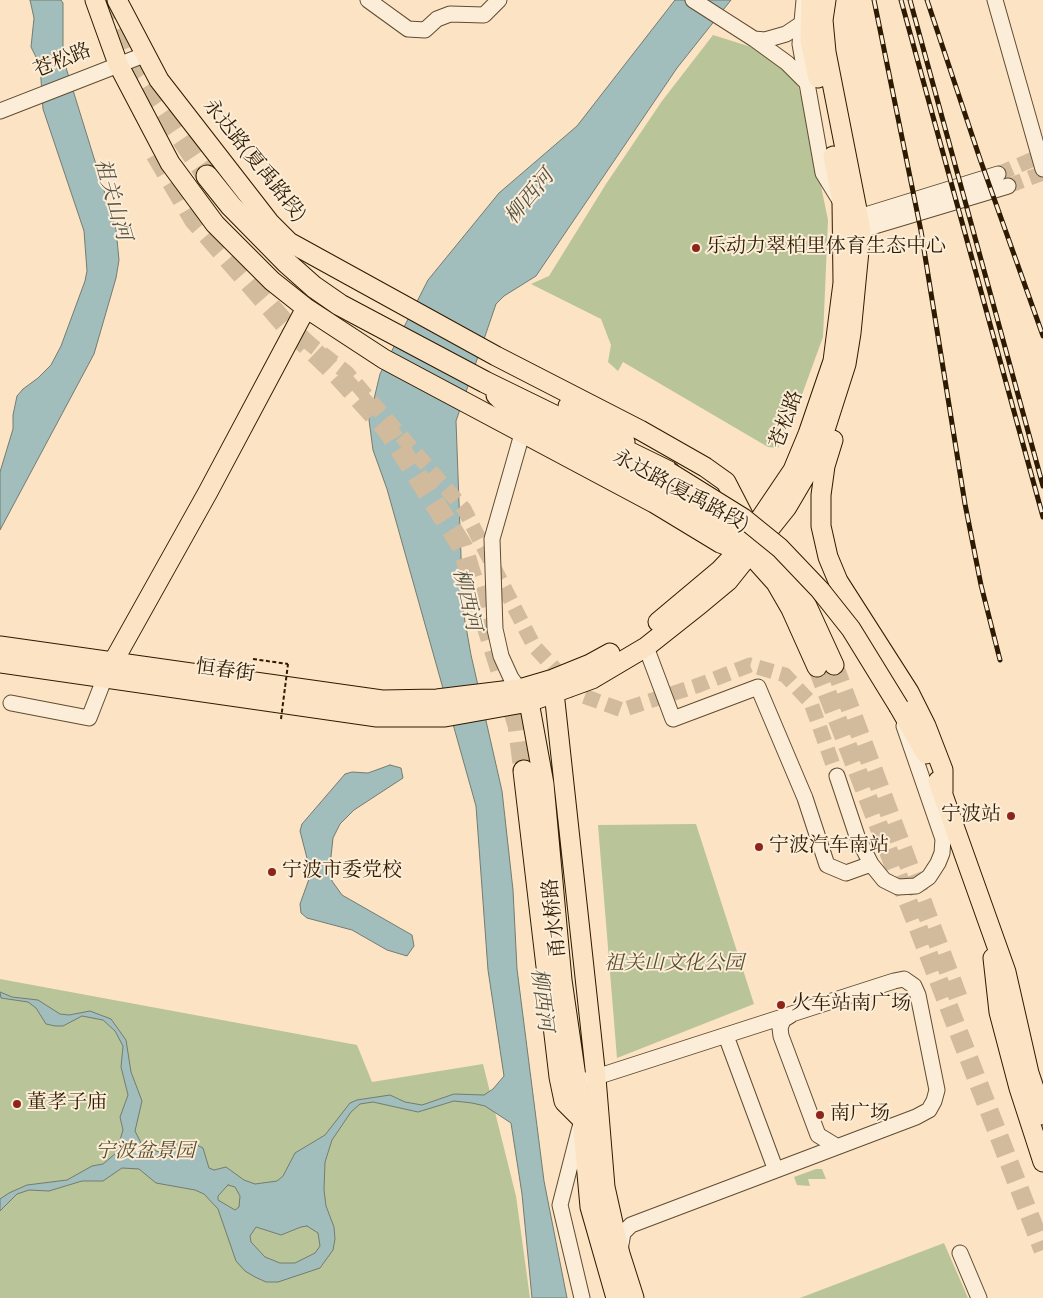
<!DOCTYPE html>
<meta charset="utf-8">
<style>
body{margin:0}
canvas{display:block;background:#fbe3c3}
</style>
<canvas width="1043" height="1298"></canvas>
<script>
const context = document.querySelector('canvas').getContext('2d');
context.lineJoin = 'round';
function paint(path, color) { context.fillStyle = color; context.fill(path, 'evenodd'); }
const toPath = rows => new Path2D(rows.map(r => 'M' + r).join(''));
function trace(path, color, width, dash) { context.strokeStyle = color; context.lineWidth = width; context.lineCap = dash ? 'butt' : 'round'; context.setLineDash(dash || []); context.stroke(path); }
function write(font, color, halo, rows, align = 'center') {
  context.font = font + ' "IM FELL English","Noto Serif SC",serif'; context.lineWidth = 4; context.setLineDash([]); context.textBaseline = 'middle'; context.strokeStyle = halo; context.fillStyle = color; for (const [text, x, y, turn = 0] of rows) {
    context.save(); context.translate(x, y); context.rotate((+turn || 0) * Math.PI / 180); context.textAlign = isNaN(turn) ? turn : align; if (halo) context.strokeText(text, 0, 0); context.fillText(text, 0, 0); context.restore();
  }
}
const green = toPath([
 [713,35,764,51,796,78,807,118,828,220,823,337,792,422,778,448,768,447,623,362,618,371,608,362,611,345,601,319,531,284,549,276,606,184,662,101],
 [696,824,754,1004,617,1058,598,825],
 [0,979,357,1045,372,1082,483,1064,516,1196,530,1298,0,1298],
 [816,1169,822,1169,826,1179,808,1179,810,1186,797,1185,794,1177],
 [944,1243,968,1298,800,1298]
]);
const water = toPath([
 [30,0,61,0,63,3,63,58,116,229,119,260,116,278,94,354,0,530,0,472,13,429,13,415,17,396,23,389,38,378,51,365,61,346,85,281,87,271,84,231,43,109,40,65,31,47,34,18,30,0],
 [675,0,731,0,677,68,536,276,504,296,496,304,456,421,463,610,471,655,502,791,513,890,517,969,544,1181,567,1298,532,1298,522,1194,511,1123,485,1106,472,1103,454,1101,418,1112,373,1102,360,1104,351,1112,332,1140,325,1162,324,1190,326,1206,334,1227,335,1239,333,1250,320,1268,278,1282,266,1282,255,1277,245,1271,236,1261,218,1209,204,1194,195,1190,156,1183,139,1169,122,1168,103,1181,82,1181,49,1191,29,1190,17,1194,0,1211,0,1199,9,1193,27,1185,67,1180,92,1166,103,1164,116,1153,123,1130,120,1117,128,1095,121,1067,123,1046,115,1031,103,1020,82,1016,63,1026,55,1026,46,1024,36,1008,28,1002,1,998,0,992,12,997,38,1000,60,1014,69,1015,90,1011,111,1019,126,1040,131,1072,142,1101,135,1131,141,1143,147,1148,159,1152,171,1151,185,1144,197,1145,203,1148,209,1168,214,1170,226,1167,244,1180,255,1184,277,1181,283,1176,295,1153,325,1135,350,1103,357,1100,390,1095,405,1102,422,1105,454,1094,484,1095,493,1089,504,1076,488,970,476,806,387,489,373,450,369,420,380,374,428,280,499,193,577,126,675,0],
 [228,1185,235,1187,240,1196,239,1207,235,1210,218,1200,218,1196,228,1185],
 [307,1226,318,1233,320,1246,315,1253,295,1263,280,1263,265,1257,251,1242,250,1236,256,1227,281,1235,301,1227,307,1226],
 [390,765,401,768,403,778,354,810,340,824,333,838,330,866,332,881,342,895,412,935,414,946,407,956,387,950,352,930,307,918,301,913,300,904,309,879,308,862,300,831,302,824,345,774,352,772,368,773,390,765]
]);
const minorTunnel = toPath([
 [998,174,1043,155],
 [1008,186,1043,173],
 [286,325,347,373,464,509,534,646,578,694,622,710,699,685,750,665,785,675,811,703,837,776]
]);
const majorTunnel = toPath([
 [834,665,958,997],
 [817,667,1043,1250]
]);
const highwayTunnel = toPath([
 [105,0,130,63,207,176],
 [156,154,194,219,286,325,338,375,388,430,462,546,518,725,524,771]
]);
const path = toPath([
 [253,659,288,664]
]);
const minor = toPath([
 [368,0,408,29,425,30,437,19,450,14,484,15,499,0],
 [693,0,754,39],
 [804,0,800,44,823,173,839,199],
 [995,0,1043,169],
 [801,24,786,34,765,40,754,39,787,63,807,83],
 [0,111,144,55],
 [859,217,998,174],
 [861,230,1008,186],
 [522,434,492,539,495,629,501,656,511,678,524,696],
 [646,647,673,719,758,687,805,798,827,865,846,873,871,864],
 [11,703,89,718,105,677],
 [837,776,857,836,871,864,884,880,898,887,916,886,929,877,938,863,942,853,943,839,904,726],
 [791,1015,783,1020,780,1028,781,1036,818,1135,836,1146],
 [726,1036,775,1168],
 [587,1080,894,981,904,979,914,986,918,995,937,1090,934,1101,929,1110,916,1117,631,1225,623,1233,620,1250],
 [580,1127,560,1205,582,1298],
 [960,1253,979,1298]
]);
const major = toPath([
 [95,0,118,64,170,163,215,224,272,281,306,308,384,359,654,503,720,543,750,554,776,583,791,609,817,667],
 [117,0,159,80,270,223,289,242,496,356,640,430,705,467,726,482,758,544,786,572,807,606,834,665],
 [811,0,810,40,818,78],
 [568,406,625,442],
 [833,440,825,466,821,495,821,526,828,557,838,581,909,692,926,726,943,770,943,792],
 [658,622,720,570,739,550,793,470,808,434,833,361,843,283,842,202,833,156],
 [0,646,382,700,437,699,519,689,553,679,590,664,610,653],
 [0,663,377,717,445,717,529,702,592,679,646,647,699,605,728,581,787,507,807,473,822,439,846,364,851,333,861,230,826,52,823,20,826,0],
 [108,671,208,492,306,308],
 [553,683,596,1078,605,1187,620,1254,634,1298],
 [529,702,544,784,562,980,582,1118,590,1207,616,1298],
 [899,707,926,754],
 [938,781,1006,972,1029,1073,1043,1115],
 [993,958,999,1012,1019,1088,1043,1162]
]);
const highway = toPath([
 [207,176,231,206,287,263,314,287,340,305,485,382,669,472],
 [497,395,519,416,660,490,729,533,758,544],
 [524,771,560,1077,565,1101,582,1118]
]);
const rail = toPath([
 [874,0,921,231,965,504,981,585,1000,660],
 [901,0,1043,517],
 [910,0,1043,486],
 [927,0,980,159,1043,336]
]);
const pathBridge = toPath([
 [281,719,288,664]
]);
const majorBridge = toPath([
 [669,472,743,518,780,548,820,590,851,629,899,707]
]);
const markers = [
 [696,248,5,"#8f2418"],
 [1011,816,5,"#8f2418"],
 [759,847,5,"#8f2418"],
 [272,872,5,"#8f2418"],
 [781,1005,5,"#8f2418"],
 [17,1104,5,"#8f2418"],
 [820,1115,5,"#8f2418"]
];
const streetNames = [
 ["苍松路",63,62,-22],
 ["永达路(夏禹路段)",253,161,51],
 ["苍松路",788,420,-70],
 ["永达路(夏禹路段)",680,492,28],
 ["恒春街",225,672,8],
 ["甬水桥路",556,918,-96]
];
const poiNames = [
 ["乐动力翠柏里体育生态中心",706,248],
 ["宁波站",1001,816,"right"],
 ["宁波汽车南站",769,847],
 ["宁波市委党校",282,872],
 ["火车站南广场",791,1005],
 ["董孝子庙",27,1104],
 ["南广场",830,1115]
];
const parkNames = [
 ["祖关山文化公园",674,965],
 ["宁波盆景园",145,1153]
];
const waterNames = [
 ["柳西河",531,198,-50],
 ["祖关山河",111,200,74],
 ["柳西河",465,600,77],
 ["柳西河",540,1000,83]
];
paint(green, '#b9c598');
paint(water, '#a1bdbc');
trace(water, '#737c71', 1);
trace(minorTunnel, '#d2bb9c', 15, [15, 8]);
trace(majorTunnel, '#d2bb9c', 19, [19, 9]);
trace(highwayTunnel, '#d2bb9c', 21, [21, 11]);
trace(minor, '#604c31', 17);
trace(major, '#2d1a00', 21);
trace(highway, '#2d1a00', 23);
trace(path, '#2d1a00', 2, [4, 2.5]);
trace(minor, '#fcedd8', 15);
trace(major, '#fbe3c3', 19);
trace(highway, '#fbe3c3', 21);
trace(rail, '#2d1a00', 5);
trace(rail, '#fcedd8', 3, [9]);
trace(majorBridge, '#2d1a00', 21, []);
trace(pathBridge, '#2d1a00', 2, [4, 2.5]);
trace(majorBridge, '#fbe3c3', 19);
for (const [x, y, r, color] of markers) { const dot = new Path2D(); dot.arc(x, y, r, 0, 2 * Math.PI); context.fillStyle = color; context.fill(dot); trace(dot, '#fcedd8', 2); }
write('20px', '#2d1a00', '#fcedd8', streetNames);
write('20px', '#2d1a00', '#fcedd8', poiNames, 'left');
write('italic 20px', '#574d2e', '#fcedd8', parkNames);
write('italic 21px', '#565342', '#fcedd8', waterNames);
</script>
